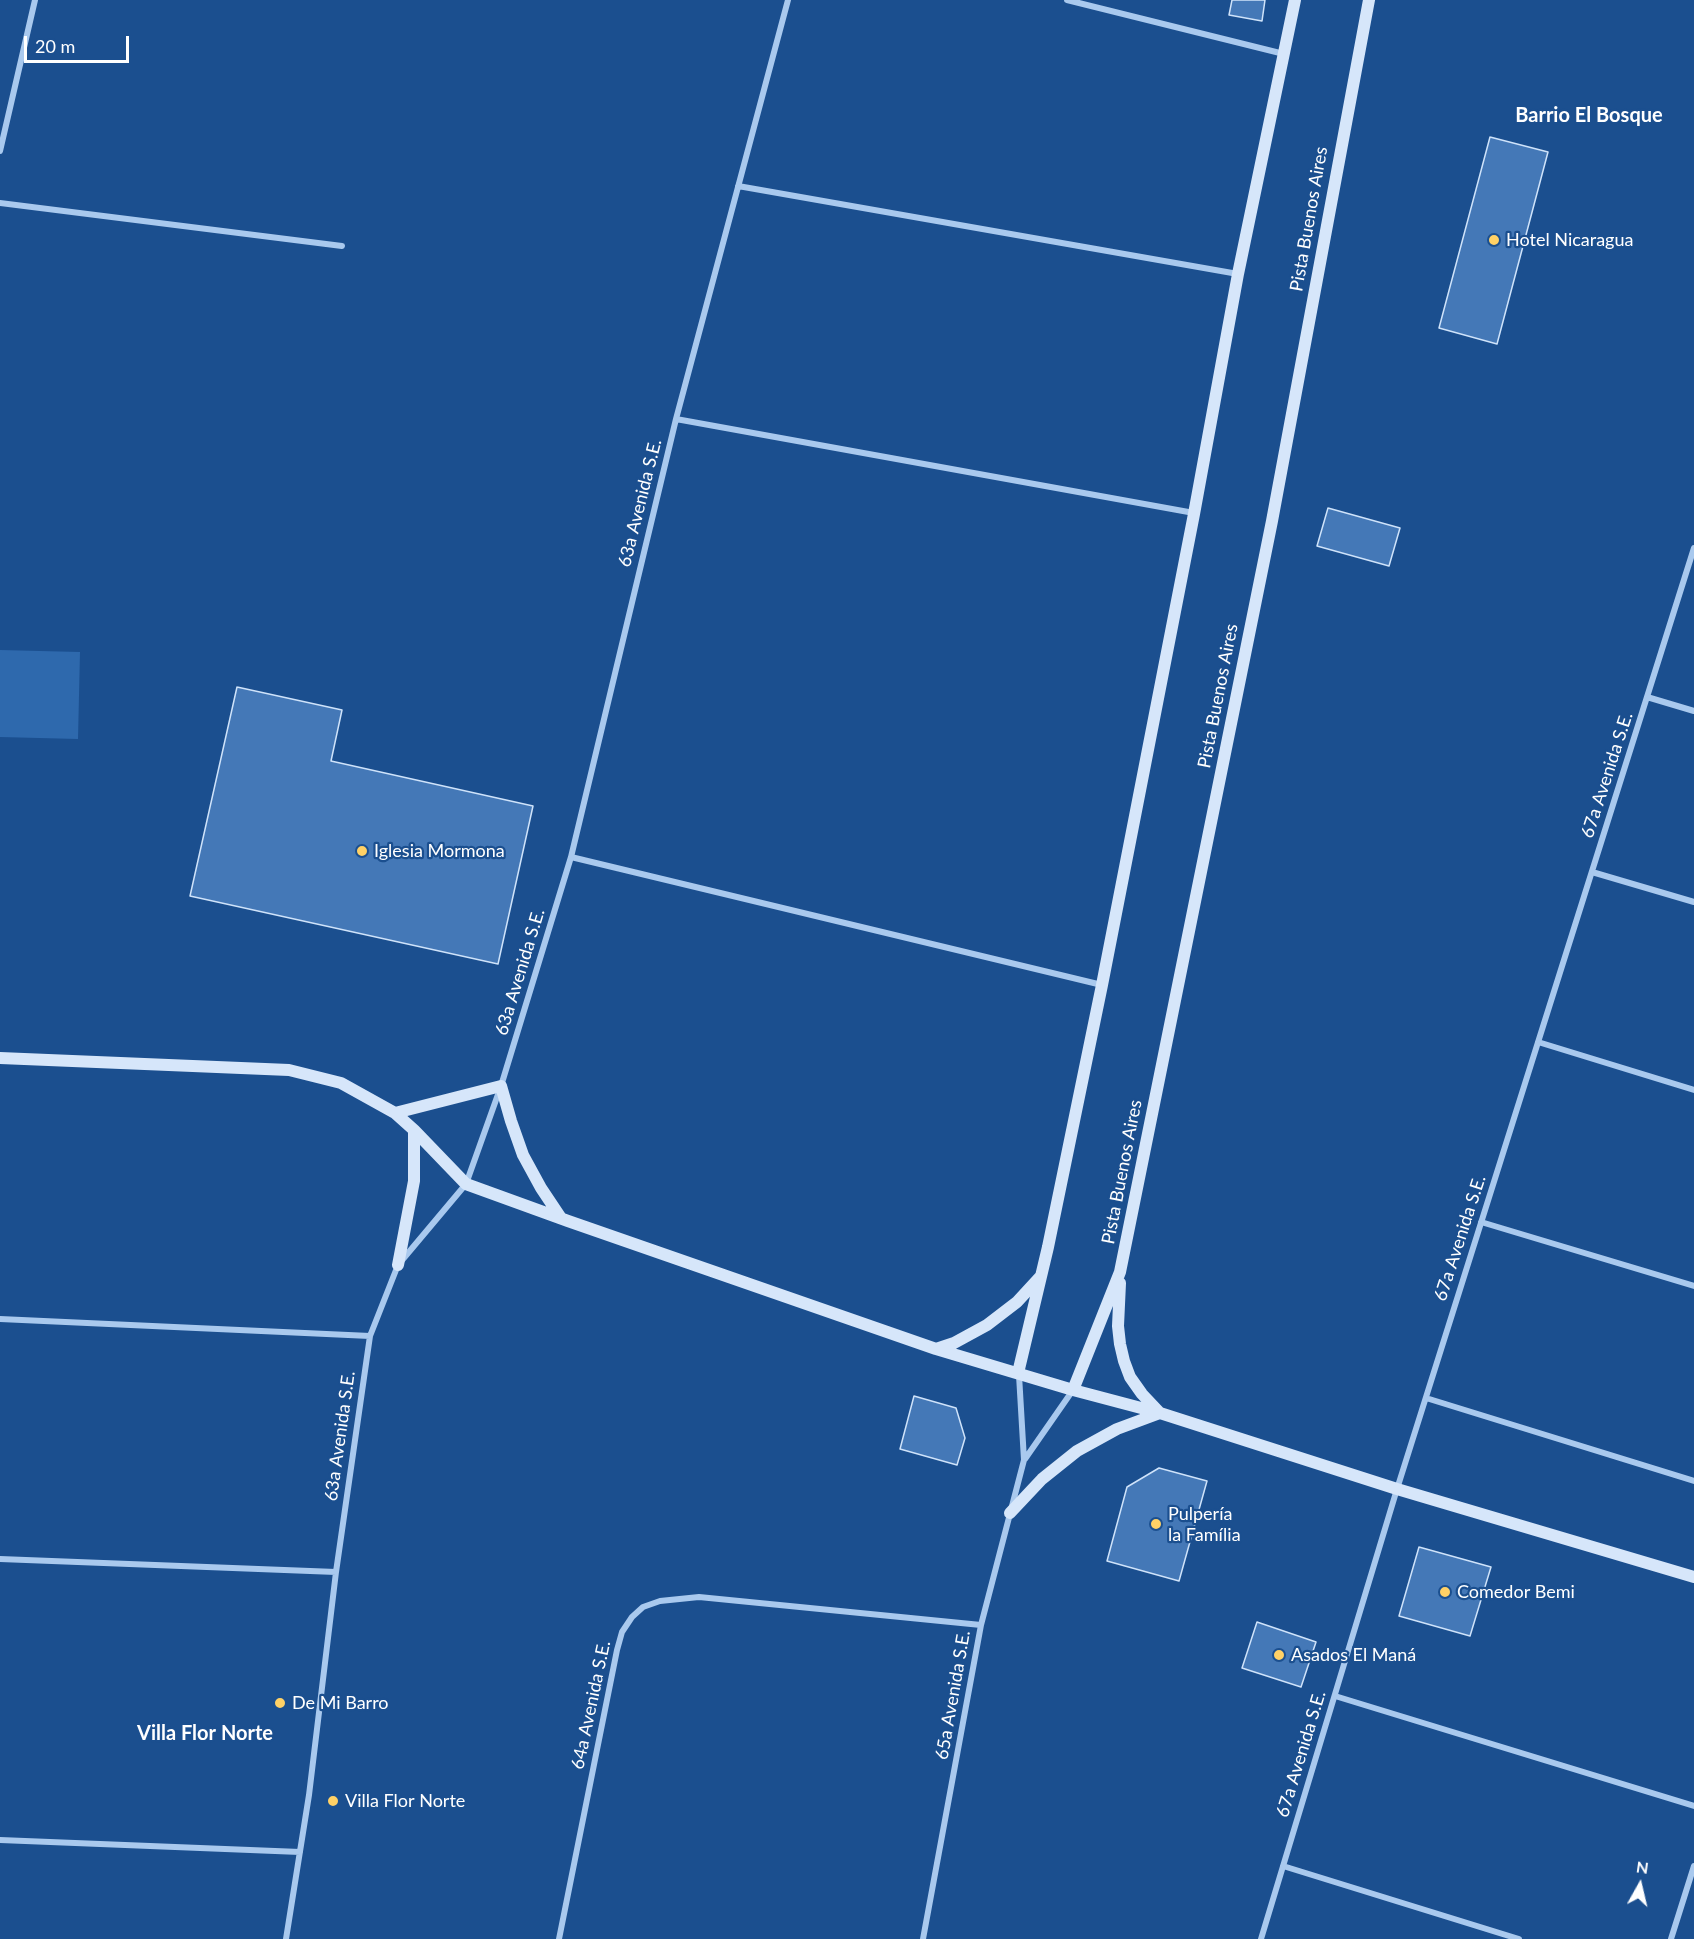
<!DOCTYPE html>
<meta charset="utf-8">
<style>
body{margin:0}
#map{position:relative;width:1694px;height:1939px;overflow:hidden;background:#1b4f8f;font-family:Lato,sans-serif}
canvas{display:block}
.north{position:absolute;left:1610px;top:1855px;width:60px;height:60px;-webkit-text-stroke:4px #1b4f8f;paint-order:stroke;rotate:8deg;font-size:16px;font-weight:700;line-height:24px;text-align:center;color:#fff}
.north::after{content:'';display:block;margin:auto;width:21px;height:27px;background:#fff;clip-path:polygon(50% 0,100% 100%,50% 72%,0 100%)}
.scale{position:absolute;left:24px;top:36px;width:105px;height:27px;box-sizing:border-box;border:3px solid #fff;border-top:0;padding-left:8px;font-size:18px;line-height:21px;white-space:nowrap;color:#fff;-webkit-text-stroke:4px #1b4f8f;paint-order:stroke}
</style>
<div id="map">
<canvas width="1694" height="1939"></canvas>
<div class="north">N</div>
<div class="scale">20 m</div>
</div>
<script>
const context = document.querySelector('canvas').getContext('2d');
context.lineJoin = 'round';
function paint(path, color) { context.fillStyle = color; context.fill(path, 'evenodd'); }
const toPath = rows => new Path2D(rows.map(r => 'M' + r).join(''));
function trace(path, color, width, dash) { context.strokeStyle = color; context.lineWidth = width; context.lineCap = dash ? 'butt' : 'round'; context.setLineDash(dash || []); context.stroke(path); }
function write(font, color, halo, rows, align = 'center') {
  context.font = font + ' Lato,sans-serif'; context.lineWidth = 4.5; context.setLineDash([]); context.textBaseline = 'middle'; context.strokeStyle = halo; context.fillStyle = color; for (const [text, x, y, turn = 0] of rows) {
    context.save(); context.translate(x, y); context.rotate((+turn || 0) * Math.PI / 180); context.textAlign = isNaN(turn) ? turn : align; if (halo) context.strokeText(text, 0, 0); context.fillText(text, 0, 0); context.restore();
  }
}
const green = toPath([
 [0,650,80,652,78,739,0,737]
]);
const building = toPath([
 [1232,0,1265,0,1262,21,1229,15,1232,0],
 [1490,137,1548,152,1497,344,1439,328,1490,137],
 [1328,508,1400,528,1389,566,1317,546,1328,508],
 [237,687,342,710,331,761,533,806,498,964,190,896,237,687],
 [914,1396,956,1408,965,1438,957,1465,900,1449,914,1396],
 [1159,1468,1207,1481,1179,1581,1107,1561,1127,1487,1159,1468],
 [1419,1547,1491,1567,1470,1636,1399,1616,1419,1547],
 [1257,1622,1316,1642,1301,1687,1242,1668,1257,1622]
]);
const street = toPath([
 [1067,0,1284,54],
 [0,151,35,0],
 [738,186,1238,274],
 [0,203,342,246],
 [676,419,1194,513],
 [1647,697,1694,711],
 [571,857,1102,985],
 [1592,872,1694,902],
 [1538,1042,1694,1090],
 [1481,1222,1694,1286],
 [0,1319,370,1336],
 [1426,1398,1694,1481],
 [1025,1459,1073,1390],
 [0,1559,336,1572],
 [1335,1696,1694,1806],
 [0,1840,300,1852],
 [1283,1866,1519,1939],
 [286,1939,309,1795,336,1572,370,1336,398,1265,466,1184,501,1086,571,857,676,419,788,0],
 [559,1939,617,1650,622,1632,632,1617,643,1607,660,1601,699,1597,981,1625],
 [923,1939,981,1625,1024,1460,1019,1375],
 [1261,1939,1397,1489,1694,548],
 [1671,1939,1694,1866]
]);
const secondary = toPath([
 [0,1058,289,1070,341,1083,395,1113,414,1130,466,1184,568,1221,936,1349,1073,1390,1160,1413,1397,1489,1694,1577],
 [395,1113,501,1086,511,1121,523,1155,541,1188,561,1218],
 [398,1265,414,1181,414,1130],
 [1120,1283,1118,1326,1120,1344,1124,1361,1130,1377,1142,1394,1159,1412],
 [936,1349,954,1343,987,1325,1017,1302,1040,1277],
 [1018,1373,1048,1247,1102,985,1194,514,1238,274,1295,0],
 [1073,1390,1120,1272,1272,521,1369,0],
 [1010,1513,1042,1479,1077,1451,1117,1429,1160,1413]
]);
const markers = [
 [1494,240,6,"#ffd166"],
 [362,851,6,"#ffd166"],
 [1156,1524,6,"#ffd166"],
 [1445,1592,6,"#ffd166"],
 [1279,1655,6,"#ffd166"],
 [280,1703,6,"#ffd166"],
 [333,1801,6,"#ffd166"]
];
const streetNames = [
 ["Pista Buenos Aires",1309,219,-80],
 ["63a Avenida S.E.",640,503,-76],
 ["Pista Buenos Aires",1218,696,-79],
 ["67a Avenida S.E.",1607,775,-72],
 ["63a Avenida S.E.",520,972,-73],
 ["Pista Buenos Aires",1122,1172,-79],
 ["67a Avenida S.E.",1460,1238,-72],
 ["63a Avenida S.E.",340,1436,-82],
 ["65a Avenida S.E.",953,1695,-80],
 ["64a Avenida S.E.",591,1705,-78],
 ["67a Avenida S.E.",1301,1754,-73]
];
const poiNames = [
 ["Hotel Nicaragua",1506,240],
 ["Iglesia Mormona",374,851],
 ["Pulpería",1168,1514],
 ["la Família",1168,1535],
 ["Comedor Bemi",1457,1592],
 ["Asados El Maná",1291,1655],
 ["De Mi Barro",292,1703],
 ["Villa Flor Norte",345,1801]
];
const neighbourhoodNames = [
 ["Barrio El Bosque",1589,116],
 ["Villa Flor Norte",205,1734]
];
paint(green, '#2e69ad');
paint(building, '#4478b7');
trace(building, '#cfe3fa', 1.5);
trace(street, '#a9c9ee', 6);
trace(secondary, '#d6e6fa', 12);
for (const [x, y, r, color] of markers) { const dot = new Path2D(); dot.arc(x, y, r, 0, 2 * Math.PI); context.fillStyle = color; context.fill(dot); trace(dot, '#1b4f8f', 2); }
write('18px', '#fff', '#1b4f8f', streetNames);
write('18px', '#fff', '#1b4f8f', poiNames, 'left');
write('bold 20px', '#fff', '#1b4f8f', neighbourhoodNames);
</script>
